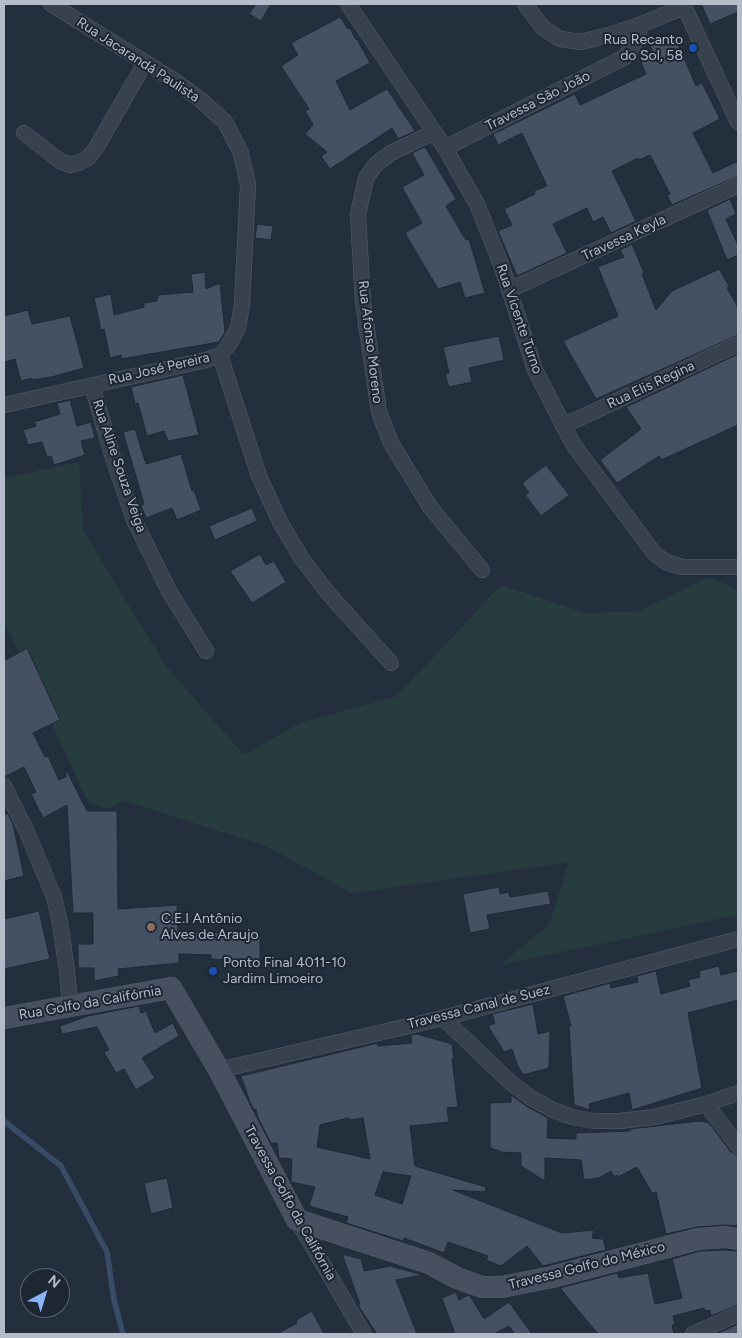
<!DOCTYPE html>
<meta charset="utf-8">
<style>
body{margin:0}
#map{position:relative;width:742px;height:1338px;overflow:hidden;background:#242f3e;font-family:Figtree,sans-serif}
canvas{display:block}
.frame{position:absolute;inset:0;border:5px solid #b4bcc9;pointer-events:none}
.north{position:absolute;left:20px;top:1268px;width:50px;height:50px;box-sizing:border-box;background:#1d2633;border:1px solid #59626f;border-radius:50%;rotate:39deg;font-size:14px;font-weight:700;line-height:20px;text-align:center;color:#b4bcc9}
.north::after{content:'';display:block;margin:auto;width:18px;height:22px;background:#8ab4f8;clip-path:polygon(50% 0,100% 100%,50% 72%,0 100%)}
</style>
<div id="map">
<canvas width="742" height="1338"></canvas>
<div class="frame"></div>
<div class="north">N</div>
</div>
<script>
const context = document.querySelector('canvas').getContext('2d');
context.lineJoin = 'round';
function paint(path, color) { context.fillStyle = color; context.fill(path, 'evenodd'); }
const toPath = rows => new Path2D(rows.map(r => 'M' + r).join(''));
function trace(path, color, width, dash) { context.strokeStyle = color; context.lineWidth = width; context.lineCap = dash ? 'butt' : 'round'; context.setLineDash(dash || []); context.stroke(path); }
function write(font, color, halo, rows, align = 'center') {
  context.font = font + ' Figtree,sans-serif'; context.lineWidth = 4; context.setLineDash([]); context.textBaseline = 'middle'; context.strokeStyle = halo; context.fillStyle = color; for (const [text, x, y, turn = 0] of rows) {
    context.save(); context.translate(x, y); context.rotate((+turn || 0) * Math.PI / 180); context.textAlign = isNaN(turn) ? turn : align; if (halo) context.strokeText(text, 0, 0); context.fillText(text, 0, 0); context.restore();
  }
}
const green = toPath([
 [79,462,83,530,165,665,244,755,300,723,397,696,501,585,586,613,640,611,709,577,738,590,738,915,500,965,549,925,569,862,352,893,266,846,125,801,108,809,88,802,4,620,4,478]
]);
const stream = toPath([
 [4,1121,61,1166,107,1252,114,1300,123,1334]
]);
const building = toPath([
 [256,4,271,4,261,21,249,14,256,4],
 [701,4,738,4,738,12,710,24,701,4],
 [340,17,348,29,350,28,356,40,357,39,370,63,336,81,350,110,387,89,415,131,398,139,392,128,330,169,321,156,327,152,305,134,313,125,305,111,309,109,281,66,298,55,291,43,340,17],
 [675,37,696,86,702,83,720,119,693,133,713,173,738,161,738,176,672,205,667,195,670,194,650,155,639,160,638,158,612,171,636,221,611,233,603,217,593,222,587,208,553,224,567,253,517,276,498,231,512,225,504,209,535,194,534,191,547,186,522,133,498,145,493,134,575,94,580,105,646,74,641,62,651,58,649,54,653,52,650,46,675,37],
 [425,147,456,199,446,206,466,240,469,239,485,293,465,298,460,282,438,289,405,233,422,223,402,187,424,175,412,153,425,147],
 [730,199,736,214,726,219,738,245,738,255,727,260,707,210,730,199],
 [257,224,273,226,271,240,255,238,257,224],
 [632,244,644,273,642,274,656,310,672,291,719,269,729,286,727,288,738,307,738,335,596,399,563,341,618,316,598,267,624,257,620,250,632,244],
 [205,272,206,289,220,283,225,332,219,342,121,359,121,355,110,358,104,329,101,330,94,298,111,294,114,315,144,307,144,303,157,301,158,295,193,292,191,274,205,272],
 [28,310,32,324,70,316,84,368,51,377,32,380,32,378,21,381,15,359,4,362,4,316,28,310],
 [499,336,504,360,469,368,472,382,449,387,445,374,449,373,443,347,499,336],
 [738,354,738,425,661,460,659,456,617,483,600,460,641,429,626,407,738,354],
 [183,375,199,435,168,441,164,431,147,436,138,403,135,404,131,387,183,375],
 [70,400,77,426,91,422,95,438,81,441,85,455,54,465,51,456,47,457,42,442,28,445,23,430,36,426,34,422,60,414,57,403,70,400],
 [135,429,146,464,181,454,192,491,194,490,201,510,177,520,172,508,146,518,141,506,144,504,123,432,135,429],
 [546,465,569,495,541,516,525,495,529,493,522,483,546,465],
 [252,508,257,521,215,540,209,526,252,508],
 [260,554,266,565,274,561,286,582,252,603,230,571,260,554],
 [27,648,60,720,33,733,45,757,48,756,59,780,66,777,66,769,87,811,117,811,118,909,177,905,178,931,260,935,260,961,211,959,211,955,179,954,179,963,118,969,119,976,94,981,94,968,78,968,78,944,93,944,93,913,73,913,67,805,43,818,31,794,36,792,24,767,4,777,4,661,27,648],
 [4,814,8,814,13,824,24,876,4,881,4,814],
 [499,887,500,894,509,892,510,897,548,891,551,904,487,915,490,929,470,933,463,894,499,887],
 [39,911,50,959,4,969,4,919,39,911],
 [719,966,721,975,738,971,738,1000,688,1013,702,1088,632,1110,629,1093,589,1104,590,1110,574,1105,569,1026,571,1026,563,996,610,983,611,988,638,982,637,976,656,971,661,994,690,986,688,980,700,977,699,971,719,966],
 [533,1004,538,1034,550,1031,549,1068,523,1075,517,1064,512,1049,504,1052,488,1026,495,1023,492,1014,533,1004],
 [139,1006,141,1013,146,1011,155,1033,173,1023,179,1036,142,1058,155,1078,136,1090,124,1069,116,1073,104,1052,109,1050,97,1027,62,1034,60,1026,88,1016,139,1006],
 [417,1034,452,1044,454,1059,452,1059,458,1107,447,1108,449,1122,410,1126,415,1166,486,1187,485,1192,453,1190,562,1233,594,1230,592,1238,603,1239,606,1250,543,1266,527,1246,501,1266,486,1260,488,1256,448,1242,444,1253,404,1238,403,1241,346,1223,348,1217,309,1206,315,1187,291,1182,292,1159,279,1158,277,1143,271,1143,258,1118,256,1109,254,1110,250,1102,241,1076,378,1043,378,1046,412,1043,411,1035,417,1034],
 [348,1118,351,1120,363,1118,370,1159,317,1147,320,1125,348,1118],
 [383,1172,411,1176,402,1204,375,1195,383,1172],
 [511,1095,526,1106,548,1118,547,1138,576,1139,576,1133,630,1131,630,1129,690,1122,700,1121,709,1123,731,1152,738,1155,738,1226,725,1225,697,1227,666,1234,656,1192,652,1193,637,1167,618,1177,617,1175,614,1177,611,1171,599,1178,584,1180,581,1160,545,1158,545,1181,521,1166,521,1153,500,1152,500,1151,490,1148,490,1103,511,1102,511,1095],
 [167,1178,173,1208,151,1214,144,1183,167,1178],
 [725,1250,738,1251,738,1305,711,1316,710,1310,705,1311,704,1308,673,1316,675,1325,672,1325,674,1334,598,1334,560,1288,617,1273,619,1278,648,1273,655,1304,682,1298,672,1259,700,1251,725,1250],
 [342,1254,361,1259,364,1271,390,1266,423,1275,396,1280,417,1334,377,1334,358,1305,360,1304,342,1254],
 [456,1292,459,1300,468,1295,470,1296,484,1319,509,1302,532,1334,515,1334,509,1326,494,1334,455,1334,442,1298,456,1292],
 [312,1311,324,1334,277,1334,297,1323,296,1320,312,1311],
 [738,1324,738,1334,716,1334,738,1324]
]);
const street = toPath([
 [348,4,445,148,477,204,502,267,535,370,573,444,654,553,666,562,682,567,738,567],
 [525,4,543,28,560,39,581,42,609,35,642,24,684,7],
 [683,4,738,122],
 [434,132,391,153,376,164,366,178,358,215,363,302,379,412,391,443,430,507,482,570],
 [24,133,60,161,70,165,78,163,88,158,96,148,145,63],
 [445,148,625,57,635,42,642,24],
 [509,290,738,185],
 [220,355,259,476,280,522,302,559,328,593,391,663],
 [92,385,113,458,134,520,169,591,206,651],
 [4,405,206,360,220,355,228,346,238,328,242,305,248,185,241,153,225,122,201,100,175,81,51,4],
 [563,426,738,344],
 [4,786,27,832,54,897,60,923,67,971,70,1005],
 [443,1018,510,1082,531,1098,553,1110,572,1117,594,1121,619,1121,655,1117,706,1104,738,1093],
 [219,1070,443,1018,738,939],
 [706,1104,738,1146],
 [297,1220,364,1334],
 [693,1334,738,1314]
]);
const secondary = toPath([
 [4,1018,171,988,219,1070,297,1220,429,1263,457,1278,482,1287,502,1287,552,1277,698,1239,726,1237,738,1239]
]);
const markers = [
 [693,48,5,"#1a4fb4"],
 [151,927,5,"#8d6e63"],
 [213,971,5,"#1a4fb4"]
];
const poiNames = [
 ["Rua Recanto",683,40,"right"],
 ["do Sol, 58",683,56,"right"],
 ["C.E.I Antônio",161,919],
 ["Alves de Araujo",161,935],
 ["Ponto Final 4011-10",223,963],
 ["Jardim Limoeiro",223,979]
];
const streetNames = [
 ["Rua Jacarandá Paulista",138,60,33],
 ["Travessa São João",538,101,-27],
 ["Travessa Keyla",624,238,-25],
 ["Rua Vicente Turno",519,319,71],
 ["Rua Afonso Moreno",370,342,83],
 ["Rua José Pereira",159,369,-13],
 ["Rua Elis Regina",651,385,-25],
 ["Rua Aline Souza Veiga",119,466,71],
 ["Rua Golfo da Califórnia",90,1003,-10],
 ["Travessa Canal de Suez",479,1007,-14],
 ["Travessa Golfo da Califórnia",290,1203,61],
 ["Travessa Golfo do México",587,1266,-14]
];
paint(green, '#263c3f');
trace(stream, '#394c67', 5.5);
paint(building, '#455162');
trace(building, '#1f2835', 1);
trace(street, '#565f6c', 16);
trace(secondary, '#565f6c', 22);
trace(street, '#38414e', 15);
trace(secondary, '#465061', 21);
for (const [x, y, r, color] of markers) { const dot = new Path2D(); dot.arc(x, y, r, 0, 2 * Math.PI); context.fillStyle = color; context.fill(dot); trace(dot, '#1d2633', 2); }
write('14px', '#b4bcc9', '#1d2633', poiNames, 'left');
write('14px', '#b4bcc9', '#1d2633', streetNames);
</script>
